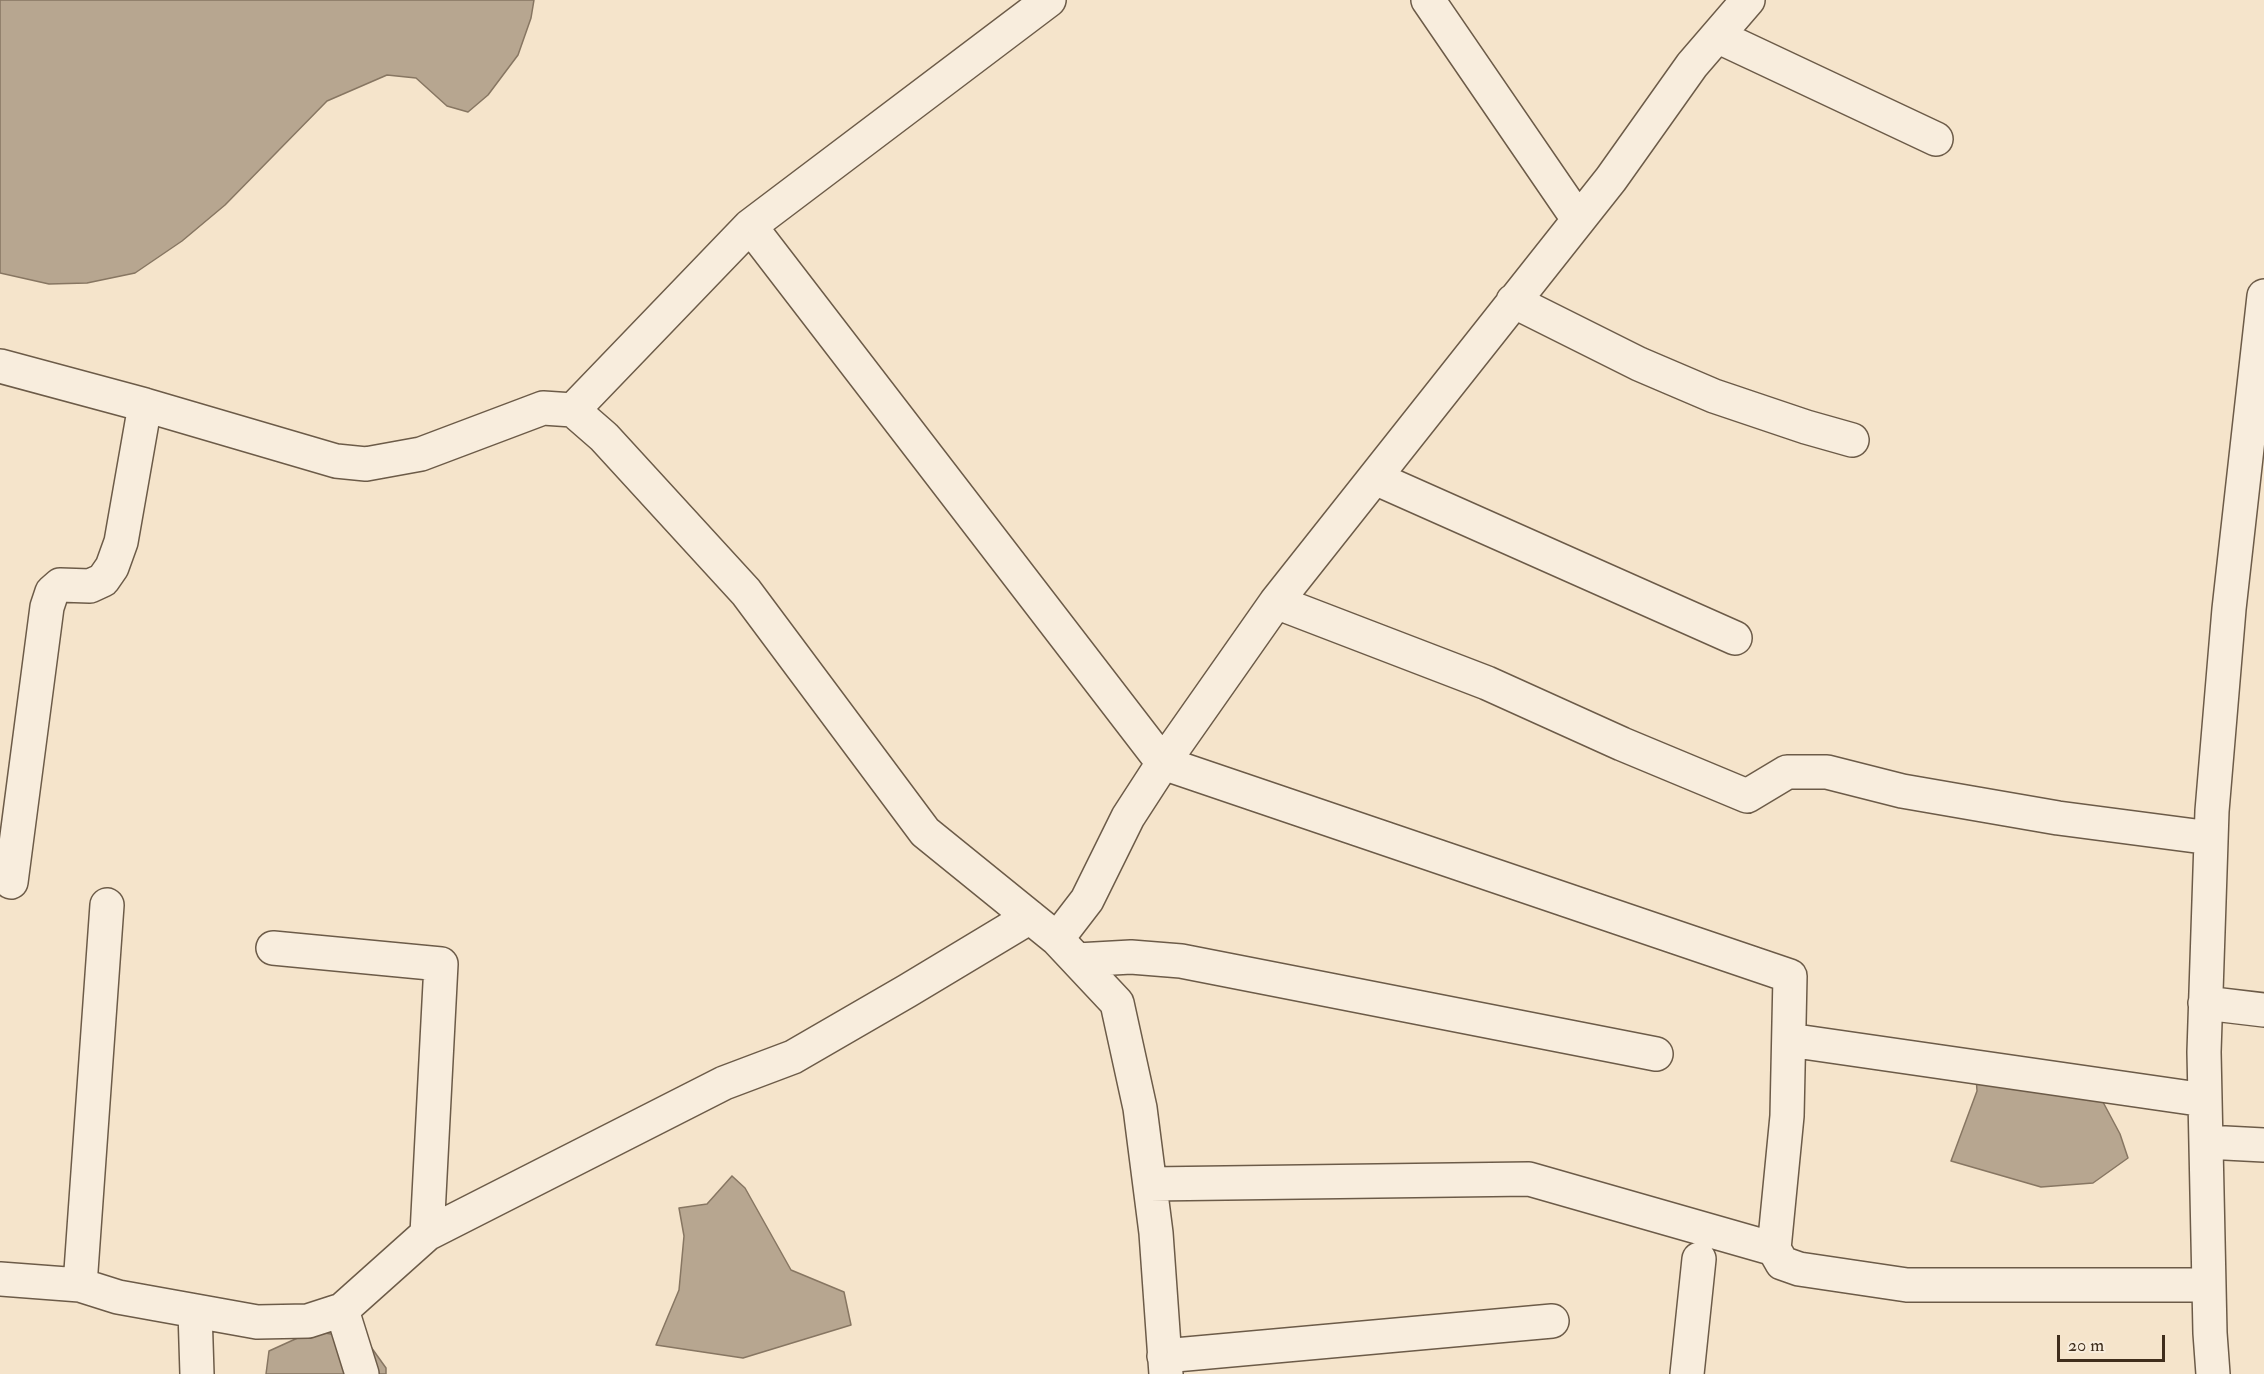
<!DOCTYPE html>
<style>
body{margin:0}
#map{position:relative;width:2264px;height:1374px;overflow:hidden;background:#f5e4cb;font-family:"IM FELL Double Pica",serif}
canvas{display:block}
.scale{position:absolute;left:2057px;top:1335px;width:108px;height:27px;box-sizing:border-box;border:3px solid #3f2d1c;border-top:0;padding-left:8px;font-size:18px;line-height:21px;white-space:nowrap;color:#3f2d1c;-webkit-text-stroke:4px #f8eddd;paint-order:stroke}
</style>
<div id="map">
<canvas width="2264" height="1374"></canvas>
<div class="scale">20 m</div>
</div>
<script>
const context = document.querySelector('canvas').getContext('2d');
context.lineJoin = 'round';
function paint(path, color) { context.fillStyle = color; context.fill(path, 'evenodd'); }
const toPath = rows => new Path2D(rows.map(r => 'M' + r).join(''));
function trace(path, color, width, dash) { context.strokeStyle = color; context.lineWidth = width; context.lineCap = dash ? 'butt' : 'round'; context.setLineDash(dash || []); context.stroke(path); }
const water = toPath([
 [0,0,534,0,531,18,518,55,488,95,468,112,447,106,416,78,387,75,327,101,225,205,182,241,135,273,87,283,49,284,0,273,0,0],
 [1976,1076,2095,1087,2120,1134,2128,1158,2093,1183,2041,1187,1951,1161,1977,1091,1976,1076],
 [732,1176,745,1188,791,1270,844,1292,851,1325,743,1358,656,1345,679,1290,684,1236,679,1208,707,1204,732,1176],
 [313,1331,366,1340,386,1368,386,1374,266,1374,269,1351,313,1331]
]);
const minor = toPath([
 [1428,0,1578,219],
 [1717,36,1936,139],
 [750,226,1163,763,1790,976,1787,1116,1774,1249,1782,1263,1799,1269,1907,1285,2209,1285],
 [1513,301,1639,364,1714,396,1806,427,1852,440],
 [0,366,145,405,336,461,366,464,421,454,543,408,573,410,604,437,746,592,925,832,1057,939],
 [573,410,750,226,1049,0],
 [1375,478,1735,638],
 [1276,602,1487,683,1622,744,1747,796,1787,772,1827,772,1902,791,2058,818,2211,838],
 [11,882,47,607,52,592,60,585,90,586,103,580,112,567,121,542,145,405],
 [273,948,441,964,427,1234],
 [1077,960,1131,957,1181,961,1656,1054],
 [2205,1003,2264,1010],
 [1789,1040,2205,1100],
 [2206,1142,2264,1145],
 [1150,1184,1529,1179,1774,1249],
 [0,1279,80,1285,118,1297,257,1322,308,1321,342,1310,427,1234,724,1083,793,1057,907,991,1030,917],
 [80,1285,107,905],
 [342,1310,362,1374],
 [195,1311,197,1374],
 [1164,1356,1552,1321],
 [1166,1374,1156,1233,1140,1108,1117,1003,1057,939,1087,900,1128,817,1163,763,1276,602,1611,179,1692,65,1748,0],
 [1687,1374,1699,1259],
 [2213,1374,2210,1333,2204,1052,2212,811,2229,609,2264,296]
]);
paint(water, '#b7a690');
trace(water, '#877662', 1.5);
trace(minor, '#6c5b48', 36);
trace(minor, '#f8eddd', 33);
</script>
